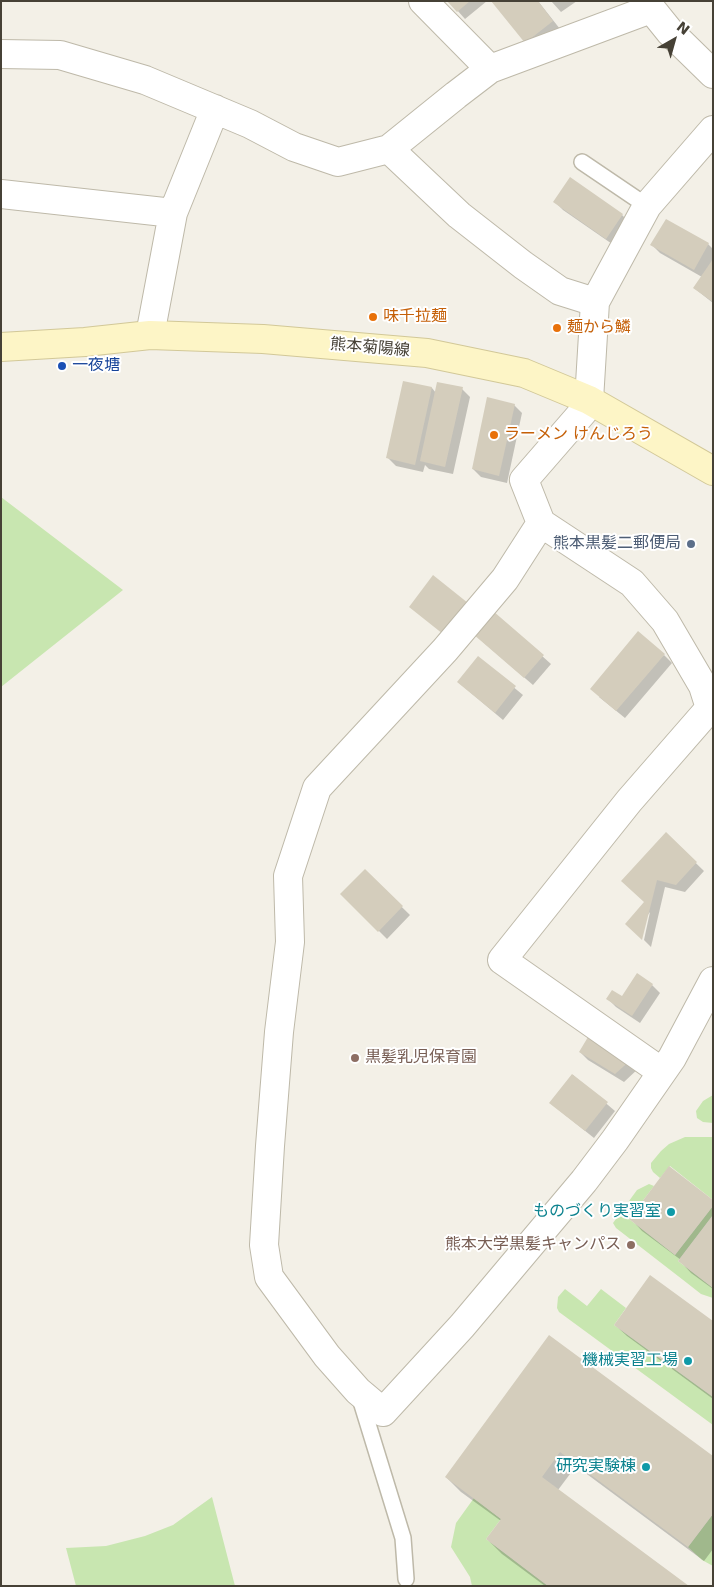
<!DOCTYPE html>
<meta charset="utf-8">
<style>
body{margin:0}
#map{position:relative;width:714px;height:1587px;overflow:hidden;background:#f3f0e7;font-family:"DejaVu Sans",sans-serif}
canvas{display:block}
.frame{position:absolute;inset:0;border:2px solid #464136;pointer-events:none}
.north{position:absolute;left:649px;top:15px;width:50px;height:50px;-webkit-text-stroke:4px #fff;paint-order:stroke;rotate:38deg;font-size:14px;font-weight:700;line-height:20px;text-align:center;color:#464136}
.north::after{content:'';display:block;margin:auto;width:18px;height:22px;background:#464136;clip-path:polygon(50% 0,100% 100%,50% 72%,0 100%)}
</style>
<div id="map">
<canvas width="714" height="1587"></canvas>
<div class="frame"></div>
<div class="north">N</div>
</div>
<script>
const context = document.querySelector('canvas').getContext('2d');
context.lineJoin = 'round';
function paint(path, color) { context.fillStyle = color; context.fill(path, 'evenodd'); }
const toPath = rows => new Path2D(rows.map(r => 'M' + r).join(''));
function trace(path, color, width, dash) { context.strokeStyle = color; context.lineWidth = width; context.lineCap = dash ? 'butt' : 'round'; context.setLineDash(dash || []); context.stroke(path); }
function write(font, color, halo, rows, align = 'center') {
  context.font = font + ' "DejaVu Sans","Noto Sans JP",sans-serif'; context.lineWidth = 4; context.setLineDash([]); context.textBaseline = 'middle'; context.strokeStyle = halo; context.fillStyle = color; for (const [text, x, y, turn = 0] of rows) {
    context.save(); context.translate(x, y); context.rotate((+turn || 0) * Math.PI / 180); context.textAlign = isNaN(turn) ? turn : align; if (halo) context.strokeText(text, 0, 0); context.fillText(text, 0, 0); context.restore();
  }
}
const green = toPath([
 [1,497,123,590,1,687],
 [713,1095,713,1123,703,1122,697,1118,696,1111,703,1101],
 [685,1137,713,1137,713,1200,670,1166,660,1178,653,1172,651,1168,651,1163,661,1151,669,1144],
 [649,1184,654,1186,629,1219,675,1255,713,1206,713,1215,678,1261,713,1288,713,1298,701,1294,687,1283,616,1228,613,1223,637,1190],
 [565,1289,587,1306,601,1289,626,1308,614,1325,713,1397,713,1425,559,1312,557,1308,558,1297],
 [212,1497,235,1586,76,1586,66,1548,106,1546,145,1536,173,1525],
 [474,1498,501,1519,486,1539,548,1586,472,1586,470,1577,451,1547,456,1523],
 [713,1514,713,1566,702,1560,688,1547]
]);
const shadow = toPath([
 [449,1,487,1,465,19],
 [538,1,560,29,526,43],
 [551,1,577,1,561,12],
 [555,202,622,215,630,223,615,246,563,210],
 [708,244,713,249,713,303,694,288,702,277,660,253,652,245],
 [404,382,432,388,436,393,462,389,470,397,453,474,429,469,425,465,423,472,396,466,388,458],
 [514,405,522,413,507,483,481,477,473,469],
 [493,612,551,664,533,685,483,642],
 [664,655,672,663,625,718,599,697],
 [478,658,523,695,503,720,458,682],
 [666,834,704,871,685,892,665,887,651,947,644,940,650,912,647,916,646,902],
 [365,871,410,915,387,939,342,894],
 [637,975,652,985,660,993,640,1023,616,1007,608,999,622,998],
 [580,1052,640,1067,624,1082,588,1060],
 [573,1075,615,1111,594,1138,559,1110],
 [713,1201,713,1289,691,1273,680,1261,681,1260,642,1231,631,1219],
 [713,1323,713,1399,627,1336,615,1325],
 [550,1337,713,1458,713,1549,704,1561,576,1466,558,1490,687,1586,545,1586,502,1554,487,1539,501,1521,461,1492,446,1477]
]);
const building = toPath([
 [447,1,470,1,457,12],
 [491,1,538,1,553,21,525,43],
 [570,177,623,214,606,239,553,202],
 [666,219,709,243,694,270,650,245],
 [713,259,713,302,693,288],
 [403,381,432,387,415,465,386,458],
 [437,382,463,387,445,467,420,461],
 [487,397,515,404,499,476,472,469],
 [433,575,468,603,443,634,409,607],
 [493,611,544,655,524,678,473,634],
 [638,631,665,654,616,711,590,689],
 [478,656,516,686,495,713,457,682],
 [666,832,697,862,676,885,657,880,642,940,625,924,644,902,621,881],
 [365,869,403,906,378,932,340,894],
 [637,973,653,984,632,1016,606,999,612,990,622,996],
 [591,1032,633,1058,615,1074,579,1052],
 [572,1074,608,1102,585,1131,549,1103],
 [669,1166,713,1200,713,1206,675,1255,629,1219],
 [713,1215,713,1288,678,1261],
 [650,1275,713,1321,713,1397,614,1325],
 [549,1335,713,1456,713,1514,688,1547,560,1452,542,1477,689,1586,548,1586,486,1539,501,1519,445,1477]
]);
const service = toPath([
 [582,162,647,206],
 [359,1395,403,1538,406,1579]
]);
const minor = toPath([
 [423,1,490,69],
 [645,1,670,32,713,74],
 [1,54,60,55,145,80,250,124,294,147,338,162,389,149,456,95,490,69,651,9],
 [713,130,647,206,595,302,589,400,583,412,524,480,541,523,505,579,445,650,317,788,288,876,290,942,279,1032,270,1146,264,1245,269,1277,327,1356,358,1391,383,1412,462,1326,584,1181,615,1140,672,1058,713,981],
 [389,149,459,215,523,265,560,291,595,302],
 [1,194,173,213],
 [150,335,173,213,215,109],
 [541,523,632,583,665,621,703,686,710,708,629,801,502,960,662,1072]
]);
const secondary = toPath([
 [1,347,85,342,150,335,263,339,427,353,524,373,589,400,713,471]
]);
const markers = [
 [373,317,5,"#e8710a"],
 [557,328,5,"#e8710a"],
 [62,366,5,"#1a4fb4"],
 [494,435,5,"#e8710a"],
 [691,544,5,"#5c6f8a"],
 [355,1058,5,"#8d6e63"],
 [671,1212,5,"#0f9aa8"],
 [631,1245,5,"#8d6e63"],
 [688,1361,5,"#0f9aa8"],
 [646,1467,5,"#0f9aa8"]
];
const foodNames = [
 ["味千拉麺",383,317],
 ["麺から鱗",567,328],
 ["ラーメン けんじろう",504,435]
];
const streetNames = [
 ["熊本菊陽線",370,348,5]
];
const transitNames = [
 ["一夜塘",72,366]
];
const serviceNames = [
 ["熊本黒髪二郵便局",681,544]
];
const educationNames = [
 ["黒髪乳児保育園",365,1058],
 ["熊本大学黒髪キャンパス",621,1245,"right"]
];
const cultureNames = [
 ["ものづくり実習室",661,1212],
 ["機械実習工場",678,1361],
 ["研究実験棟",636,1467]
];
paint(green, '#c8e6b0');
paint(shadow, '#0003');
paint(building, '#d4cdbc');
trace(service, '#beb9a9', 18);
trace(minor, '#beb9a9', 30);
trace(secondary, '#d2c898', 30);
trace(service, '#fff', 15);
trace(minor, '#fff', 28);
trace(secondary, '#fdf5c6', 28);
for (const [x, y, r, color] of markers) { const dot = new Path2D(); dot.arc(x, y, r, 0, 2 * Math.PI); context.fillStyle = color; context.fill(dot); trace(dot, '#fff', 2); }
write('16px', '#c56008', '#fff', foodNames, 'left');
write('16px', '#464136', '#fff', streetNames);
write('16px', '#164399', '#fff', transitNames, 'left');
write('16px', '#4e5e75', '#fff', serviceNames, 'right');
write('16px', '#785e54', '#fff', educationNames, 'left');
write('16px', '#0d838f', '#fff', cultureNames, 'right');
</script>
